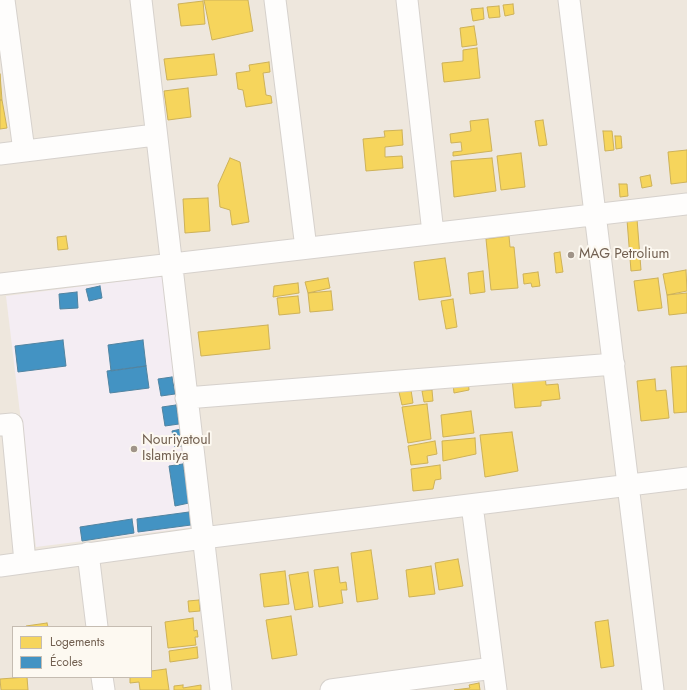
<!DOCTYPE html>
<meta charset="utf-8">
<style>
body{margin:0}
#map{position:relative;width:687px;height:690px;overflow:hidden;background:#f6f4ee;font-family:Jost,sans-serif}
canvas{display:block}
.legend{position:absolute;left:12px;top:626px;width:140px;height:52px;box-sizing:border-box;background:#fdf9f1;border:1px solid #c5bcb1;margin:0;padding:5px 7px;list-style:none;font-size:12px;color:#726051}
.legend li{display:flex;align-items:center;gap:8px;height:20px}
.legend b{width:20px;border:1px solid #c5bcb1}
</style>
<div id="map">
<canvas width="687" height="690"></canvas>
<ul class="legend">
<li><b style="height:11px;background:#f6d55c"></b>Logements</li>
<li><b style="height:11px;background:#4393c3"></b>Écoles</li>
</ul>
</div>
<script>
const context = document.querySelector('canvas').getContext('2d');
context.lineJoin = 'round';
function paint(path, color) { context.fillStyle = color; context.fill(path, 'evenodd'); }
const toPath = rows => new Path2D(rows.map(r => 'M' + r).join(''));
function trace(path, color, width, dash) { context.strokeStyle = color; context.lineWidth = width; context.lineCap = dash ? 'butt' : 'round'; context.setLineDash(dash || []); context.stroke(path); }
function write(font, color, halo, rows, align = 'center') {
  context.font = font + ' Jost,sans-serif'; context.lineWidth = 4; context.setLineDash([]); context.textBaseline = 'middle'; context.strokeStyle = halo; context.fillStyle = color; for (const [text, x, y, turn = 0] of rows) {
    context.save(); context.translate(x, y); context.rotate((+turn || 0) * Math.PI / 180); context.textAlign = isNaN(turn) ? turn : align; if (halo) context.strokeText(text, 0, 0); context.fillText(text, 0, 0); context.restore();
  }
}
const residential = toPath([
 [0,0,687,0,687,690,0,690],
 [13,627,151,627,151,677,13,677]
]);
const education = toPath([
 [163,276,194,527,36,547,6,296]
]);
const homes = toPath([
 [204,0,248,0,253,31,212,40,204,0],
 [203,1,205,24,181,26,178,4,203,1],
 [513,4,514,14,505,16,503,5,513,4],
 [499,6,500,17,489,18,487,7,499,6],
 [483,8,484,19,473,21,471,9,483,8],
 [474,26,477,45,462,47,460,28,474,26],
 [477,48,480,78,444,82,442,63,463,61,463,50,477,48],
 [214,54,217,75,167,80,164,59,214,54],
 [269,62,270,72,263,73,266,95,271,96,272,103,246,107,243,90,238,89,236,73,250,71,249,65,269,62],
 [0,74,2,100,0,100,0,74],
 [188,88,191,117,168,120,164,91,188,88],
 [0,100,2,100,7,128,0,129,0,100],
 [488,119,492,151,453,156,453,152,462,151,461,142,451,143,450,134,471,131,470,121,488,119],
 [543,120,547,145,539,146,535,121,543,120],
 [402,130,403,145,385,147,385,157,402,156,403,168,366,171,363,139,385,137,384,131,402,130],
 [603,131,612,131,614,150,605,151,603,131],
 [615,136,621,136,622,148,616,149,615,136],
 [687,150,687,182,671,184,668,152,687,150],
 [521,153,525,187,501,190,497,156,521,153],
 [230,158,240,162,249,222,232,225,230,210,220,207,218,185,230,158],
 [492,158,496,191,454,197,451,161,492,158],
 [650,175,652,186,642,188,640,177,650,175],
 [619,184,627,184,628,196,620,197,619,184],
 [208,198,210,231,185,233,183,199,208,198],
 [637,219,641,270,631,271,627,220,637,219],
 [66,236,68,249,58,250,57,237,66,236],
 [509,236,510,247,514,247,518,288,491,290,486,239,509,236],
 [560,252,563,272,556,273,554,253,560,252],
 [445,258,451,296,419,300,414,262,445,258],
 [686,270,687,291,667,295,663,274,686,270],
 [483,271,485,292,470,294,468,273,483,271],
 [538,272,540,286,532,287,531,283,524,284,523,274,538,272],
 [328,278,330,288,308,293,305,282,328,278],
 [658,278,662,308,638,311,634,281,658,278],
 [298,283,299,293,273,297,274,286,298,283],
 [331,291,333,310,310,312,308,293,331,291],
 [687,293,687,313,669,315,667,295,687,293],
 [298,296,300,313,279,315,277,298,298,296],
 [453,299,457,327,446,329,441,301,453,299],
 [268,325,270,349,201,356,198,332,268,325],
 [687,366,687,412,674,413,671,367,687,366],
 [545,375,546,385,558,384,560,399,541,401,541,406,515,408,512,379,545,375],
 [655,379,656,391,666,390,669,418,641,421,637,381,655,379],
 [468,380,469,390,454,393,453,383,468,380],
 [411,390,413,403,402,405,399,392,411,390],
 [432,390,433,401,424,402,422,391,432,390],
 [427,404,431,439,408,443,402,407,427,404],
 [471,411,474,433,443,437,441,415,471,411],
 [512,432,518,471,485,477,480,435,512,432],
 [475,438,476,454,443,461,442,441,475,438],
 [435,441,437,454,427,456,428,463,411,465,408,446,435,441],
 [440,465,441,479,435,480,433,489,413,491,411,469,440,465],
 [371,550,378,599,357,602,351,553,371,550],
 [458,559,463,586,439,590,435,563,458,559],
 [431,566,435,594,409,597,406,570,431,566],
 [338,567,340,583,346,582,347,590,341,590,343,603,319,607,314,570,338,567],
 [285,571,289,604,264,607,260,574,285,571],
 [308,572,313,607,295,610,289,575,308,572],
 [199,600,200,611,189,612,188,601,199,600],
 [291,616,297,655,272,659,266,620,291,616],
 [193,618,194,631,197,630,198,637,195,637,196,645,168,648,165,622,193,618],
 [608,620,614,666,601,668,595,622,608,620],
 [47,623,48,627,26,627,26,626,47,623],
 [197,647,198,658,170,662,169,651,197,647],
 [166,669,169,690,140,690,139,682,130,683,130,677,151,677,151,671,166,669],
 [27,677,28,690,1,690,0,679,27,677],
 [479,683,480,690,454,690,470,688,469,685,479,683],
 [183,685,183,688,201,685,201,690,174,690,174,686,183,685]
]);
const schools = toPath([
 [100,286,102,298,89,301,86,289,100,286],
 [77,292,78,308,60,309,59,294,77,292],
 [63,340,66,366,18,372,15,346,63,340],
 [143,340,146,366,111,371,108,345,143,340],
 [146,366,149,388,110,393,107,371,146,366],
 [172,377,175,394,161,396,158,379,172,377],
 [176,405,179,424,165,426,162,407,176,405],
 [181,429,184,446,175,447,172,431,181,429],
 [183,464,189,503,175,506,169,466,183,464],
 [189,512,191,525,138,532,137,519,189,512],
 [132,519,134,533,82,541,80,527,132,519]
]);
const minor = toPath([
 [4,0,24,151],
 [141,0,221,690],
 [275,0,306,248],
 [407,0,433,233],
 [569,0,653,690],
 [0,154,155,135],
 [0,284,687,204],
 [186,398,614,364],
 [0,425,12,424,25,562],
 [472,505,496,690],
 [88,553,97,627],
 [0,566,203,538,687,478],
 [102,677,104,690],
 [331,690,493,668]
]);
const markers = [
 [571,255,4,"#a09488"],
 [134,449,4,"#a09488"]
];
const poiNames = [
 ["MAG Petrolium",579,255],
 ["Nouriyatoul",142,441],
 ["Islamiya",142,457]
];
paint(residential, '#eee7dd');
paint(education, '#f4edf3');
paint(homes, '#f6d55c');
trace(homes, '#ceb259', 1);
paint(schools, '#4393c3');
trace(schools, '#5184a1', 1);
trace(minor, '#d6d1cc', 23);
trace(minor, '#fefdfc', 21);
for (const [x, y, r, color] of markers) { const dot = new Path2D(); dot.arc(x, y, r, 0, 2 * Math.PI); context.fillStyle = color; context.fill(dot); trace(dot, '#fdf9f1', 1.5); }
write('14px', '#726051', '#fdf9f1', poiNames, 'left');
</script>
